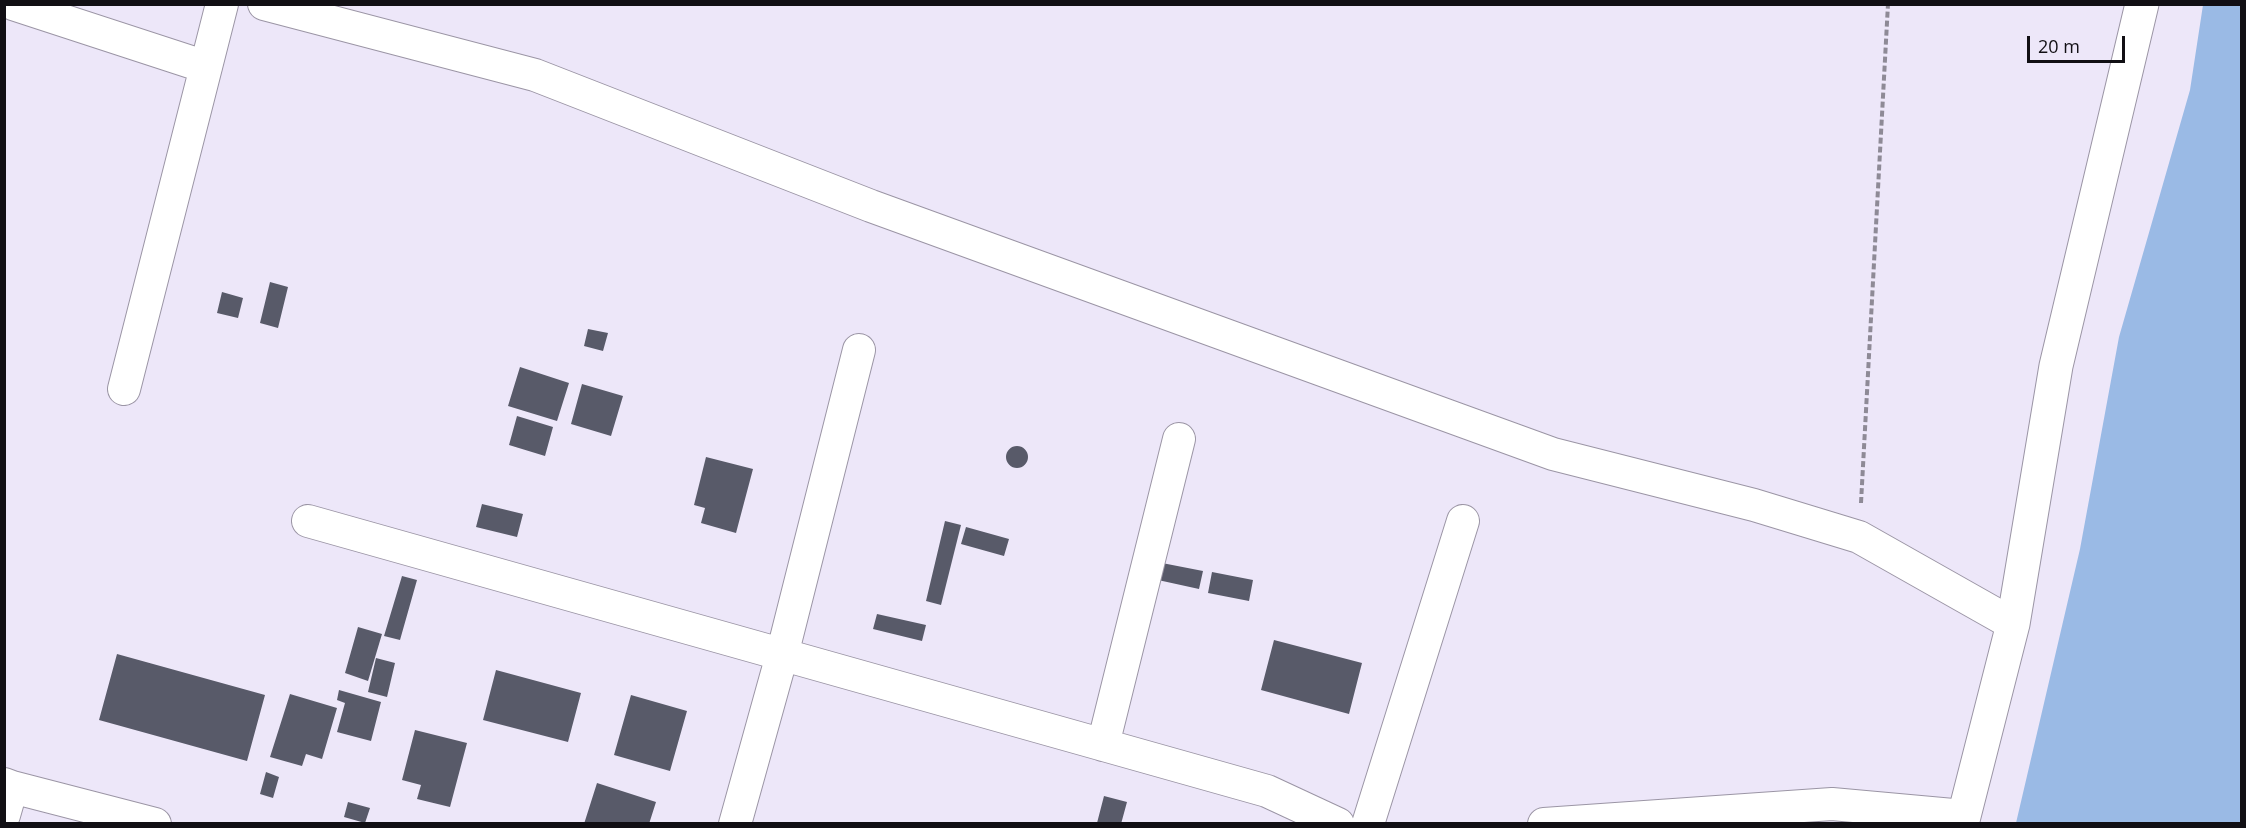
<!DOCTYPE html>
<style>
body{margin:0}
#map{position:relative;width:2246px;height:828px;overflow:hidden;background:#ede7f9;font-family:"Open Sans",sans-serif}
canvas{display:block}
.frame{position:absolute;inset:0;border:6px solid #110f14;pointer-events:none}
.scale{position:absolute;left:2027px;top:36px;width:98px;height:27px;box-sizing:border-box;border:3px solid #110f14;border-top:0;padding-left:8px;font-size:18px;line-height:21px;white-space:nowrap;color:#110f14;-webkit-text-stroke:4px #ede7f9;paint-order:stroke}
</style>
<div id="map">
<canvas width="2246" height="828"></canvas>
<div class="frame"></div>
<div class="scale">20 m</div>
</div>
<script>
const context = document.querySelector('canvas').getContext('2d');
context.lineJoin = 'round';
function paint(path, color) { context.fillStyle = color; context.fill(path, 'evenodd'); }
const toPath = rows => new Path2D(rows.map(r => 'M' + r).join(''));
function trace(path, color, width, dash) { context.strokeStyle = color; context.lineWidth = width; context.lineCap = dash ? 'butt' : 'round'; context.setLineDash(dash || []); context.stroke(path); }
const water = toPath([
 [2203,5,2242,5,2241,823,2016,823,2080,549,2119,337,2190,90]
]);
const building = toPath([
 [270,282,288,287,278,328,260,323],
 [222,292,243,298,238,318,217,313],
 [588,329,608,333,603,351,584,346],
 [520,367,569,383,557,421,508,406],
 [582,384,623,396,611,436,571,424],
 [517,416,553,427,545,456,509,445],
 '1006 457a11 11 0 1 1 22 0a11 11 0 1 1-22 0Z',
 [706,457,753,469,736,533,701,523,705,508,694,505],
 [482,504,523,514,517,537,476,527],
 [945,521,961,525,941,605,926,601],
 [966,527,1009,539,1004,556,961,544],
 [1162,563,1203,571,1199,589,1158,580],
 [1212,572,1253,580,1249,601,1208,593],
 [402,576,417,580,400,640,384,636],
 [877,614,926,625,922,641,873,629],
 [358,627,382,634,368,681,345,673],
 [1274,640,1362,663,1349,714,1261,690],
 [117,654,265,695,247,761,99,720],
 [376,658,395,663,387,697,368,692],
 [496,670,581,693,568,742,483,720],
 [339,690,381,702,371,741,337,732,345,703,337,700],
 [290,694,337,708,322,759,306,754,302,766,270,757],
 [631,695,687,711,670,771,614,755],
 [415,730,467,743,450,807,417,799,421,785,402,780],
 [266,772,279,777,273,798,260,794],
 [597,783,656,802,649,824,584,824],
 [1104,796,1127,802,1121,824,1097,823],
 [348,802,370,808,365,823,344,817]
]);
const path = toPath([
 [1861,503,1888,4]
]);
const minor = toPath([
 [13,4,206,67],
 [264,4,535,75,871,206,1553,454,1754,505,1859,537,2013,624],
 [124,389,222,4],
 [308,521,1267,791,1338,824],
 [1103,745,1179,439],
 [4,784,12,787,4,815],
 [12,787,155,824],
 [735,824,782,655,859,350],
 [1368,824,1463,521],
 [1544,824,1832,804,1964,816]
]);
const highway = toPath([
 [1962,824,2013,624,2056,366,2142,4]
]);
paint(water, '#9abae5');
paint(building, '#585a69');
trace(minor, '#9b95a5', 34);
trace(highway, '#9b95a5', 35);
trace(path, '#8e8a96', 4, [6, 3]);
trace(minor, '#fff', 32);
trace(highway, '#fff', 33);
</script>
